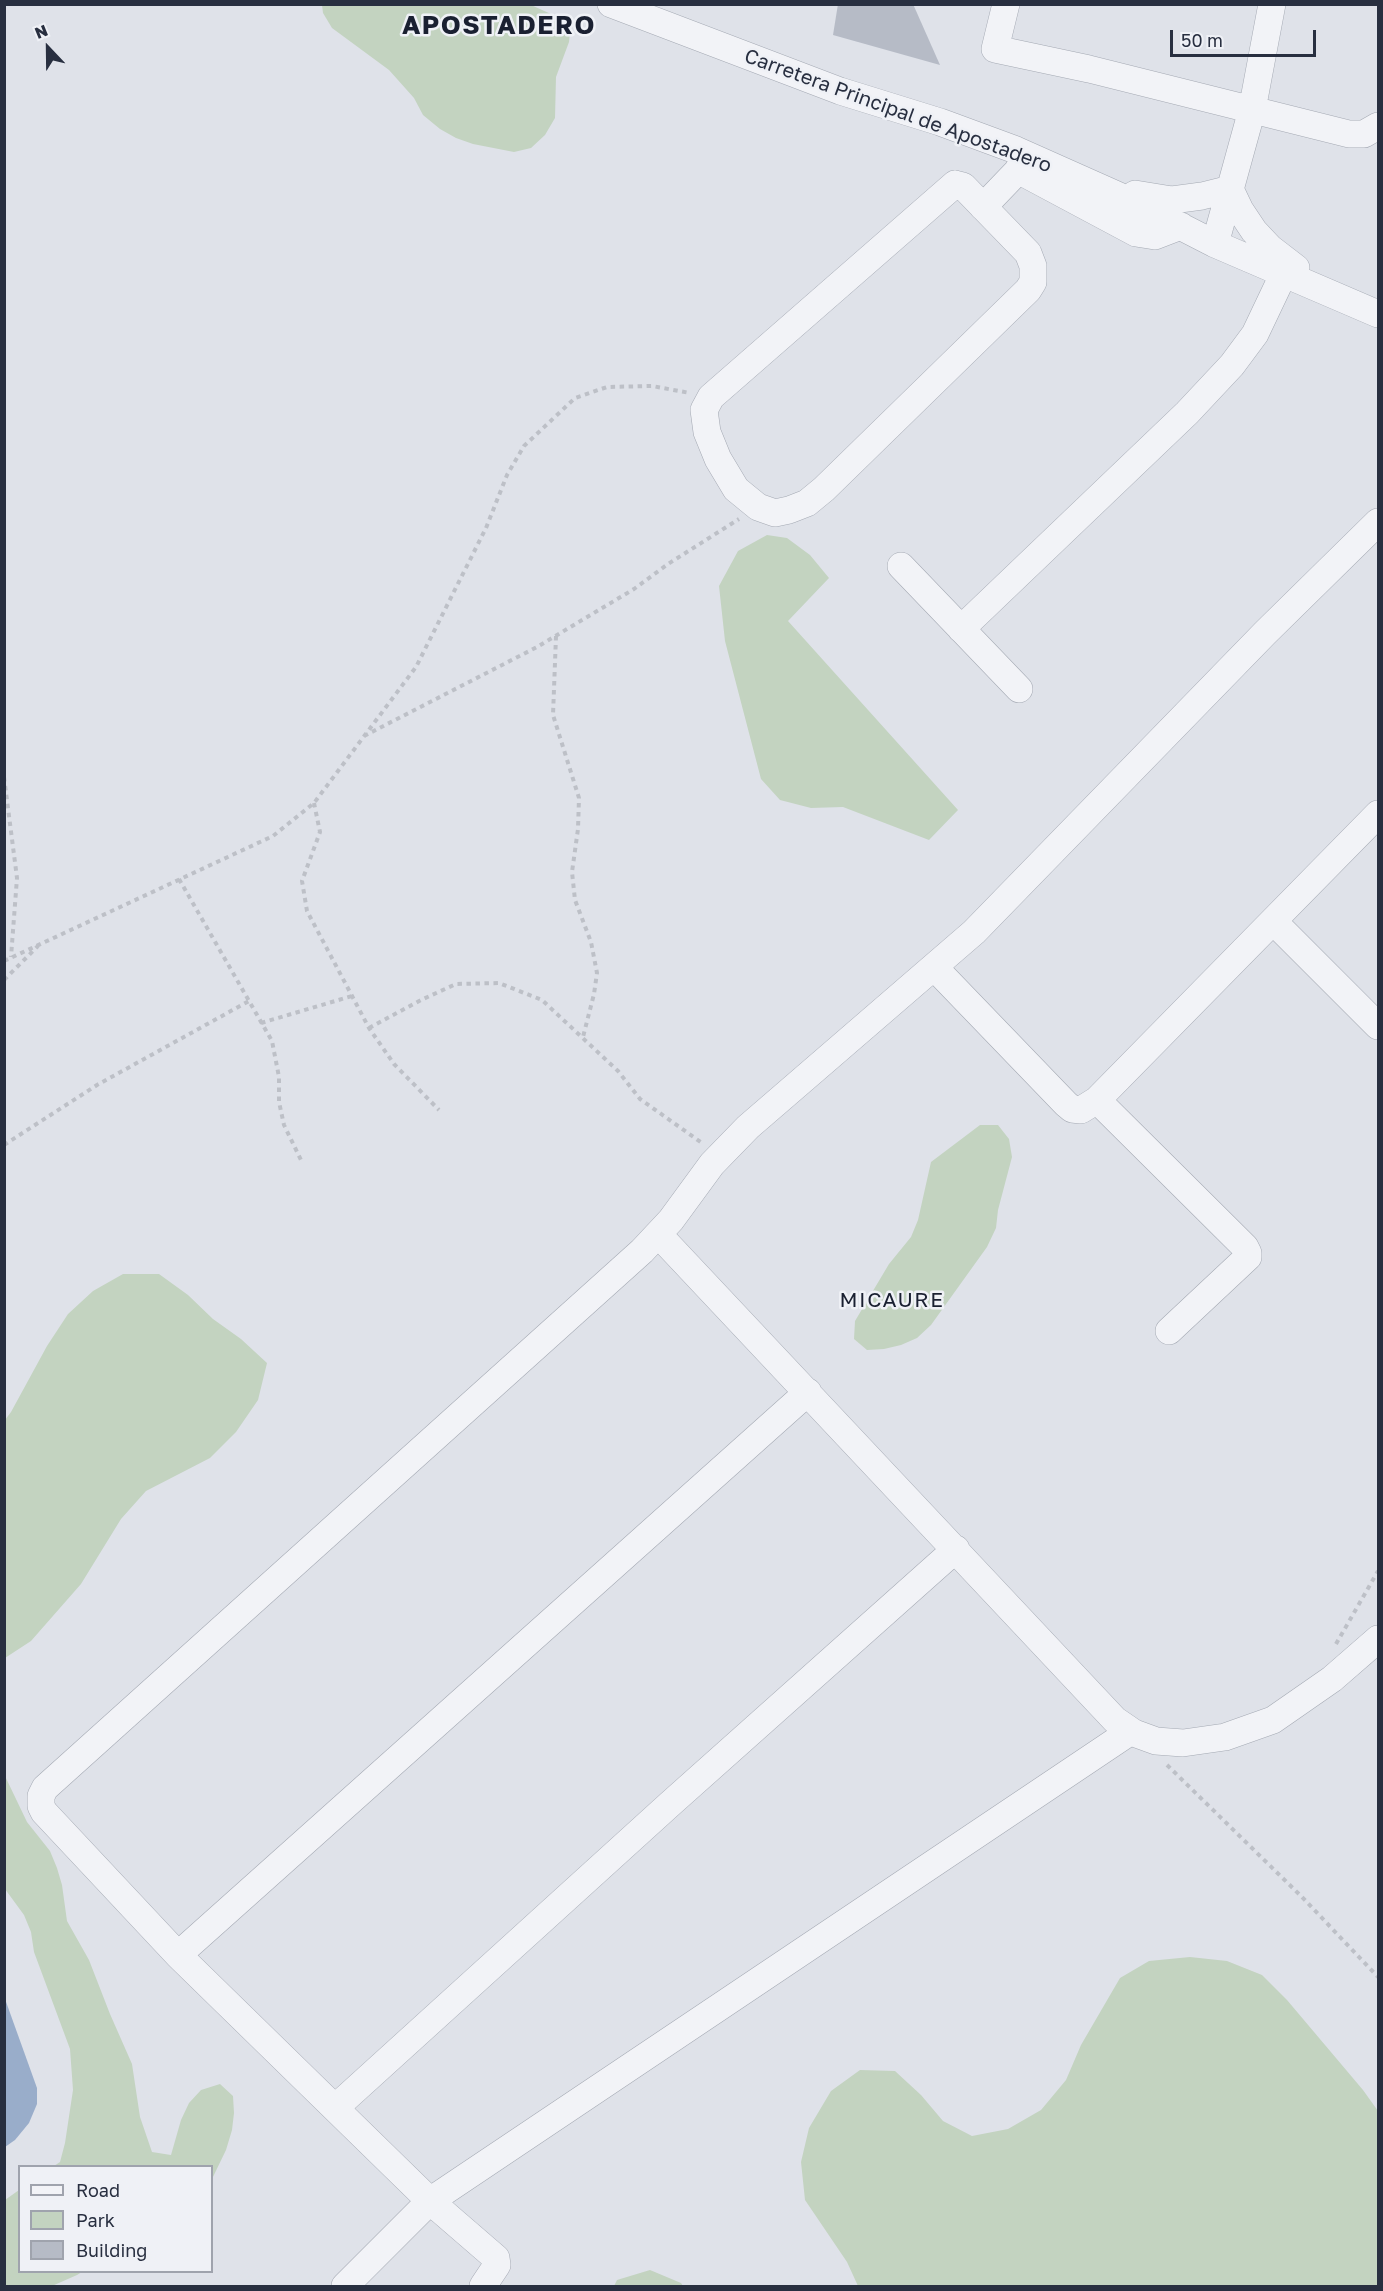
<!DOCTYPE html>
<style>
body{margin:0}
#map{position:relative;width:1383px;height:2291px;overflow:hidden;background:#dfe2e9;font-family:"Golos Text",sans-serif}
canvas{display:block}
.frame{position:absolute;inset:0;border:6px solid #282f40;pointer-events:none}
.legend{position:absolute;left:18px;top:2165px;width:195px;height:108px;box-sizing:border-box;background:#eff1f6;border:2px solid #9fa3ad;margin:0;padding:8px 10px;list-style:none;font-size:18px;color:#282f40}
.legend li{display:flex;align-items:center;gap:12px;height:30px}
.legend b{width:30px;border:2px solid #9fa3ad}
.north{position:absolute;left:18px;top:18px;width:60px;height:60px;-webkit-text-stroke:4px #eff1f6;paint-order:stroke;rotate:338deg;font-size:16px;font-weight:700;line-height:24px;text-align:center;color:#282f40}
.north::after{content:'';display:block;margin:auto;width:21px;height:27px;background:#282f40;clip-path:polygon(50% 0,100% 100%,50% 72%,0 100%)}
.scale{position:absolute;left:1170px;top:30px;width:146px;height:27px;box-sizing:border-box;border:3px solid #282f40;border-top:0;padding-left:8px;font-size:18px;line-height:21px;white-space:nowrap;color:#282f40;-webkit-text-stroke:4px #eff1f6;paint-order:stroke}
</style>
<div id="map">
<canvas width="1383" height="2291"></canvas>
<div class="frame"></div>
<ul class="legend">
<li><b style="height:8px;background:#f2f3f7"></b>Road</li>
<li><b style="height:16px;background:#c3d3c0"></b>Park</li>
<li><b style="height:16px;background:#b6bbc6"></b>Building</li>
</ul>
<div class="north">N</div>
<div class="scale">50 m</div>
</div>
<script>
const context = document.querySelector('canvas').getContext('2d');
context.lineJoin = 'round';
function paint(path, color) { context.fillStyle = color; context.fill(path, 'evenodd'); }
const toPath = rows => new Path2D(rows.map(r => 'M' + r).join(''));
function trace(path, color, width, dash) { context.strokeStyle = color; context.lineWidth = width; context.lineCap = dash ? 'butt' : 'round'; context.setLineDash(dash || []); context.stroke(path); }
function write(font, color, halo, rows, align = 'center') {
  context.font = font + ' "Golos Text",sans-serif'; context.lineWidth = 5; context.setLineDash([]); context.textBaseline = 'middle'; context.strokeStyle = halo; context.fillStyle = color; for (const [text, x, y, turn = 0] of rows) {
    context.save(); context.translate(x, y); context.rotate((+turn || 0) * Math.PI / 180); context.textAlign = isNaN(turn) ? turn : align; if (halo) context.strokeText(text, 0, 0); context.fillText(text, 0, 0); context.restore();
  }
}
const green = toPath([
 [322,5,531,5,571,23,569,42,556,77,555,118,545,135,531,148,514,152,473,144,456,138,440,129,423,115,414,98,389,70,332,28,323,13],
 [767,535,787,538,810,555,829,578,788,621,958,810,929,840,843,807,811,808,780,800,761,779,725,641,719,586,738,551],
 [980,1125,998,1125,1009,1139,1012,1157,998,1210,996,1228,987,1247,931,1325,917,1338,901,1345,884,1349,867,1350,854,1339,855,1321,889,1264,911,1237,918,1220,931,1162],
 [123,1274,159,1274,188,1295,213,1319,241,1339,267,1363,258,1400,236,1432,210,1458,146,1491,121,1519,81,1584,31,1641,5,1658,5,1420,11,1412,47,1346,68,1314,93,1291],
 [4,1774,27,1822,50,1851,57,1868,62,1885,67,1921,89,1960,110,2014,132,2064,140,2117,152,2152,171,2155,181,2120,189,2103,201,2090,220,2084,233,2096,234,2113,232,2130,226,2150,212,2179,212,2166,54,2166,60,2162,65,2143,73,2090,70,2049,34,1952,31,1932,24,1915,5,1889],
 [1190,1957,1227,1961,1262,1975,1287,2000,1363,2090,1378,2111,1378,2286,858,2286,847,2262,805,2200,801,2162,809,2128,831,2091,860,2070,895,2071,921,2095,943,2121,972,2136,1008,2129,1041,2110,1066,2080,1081,2045,1120,1978,1149,1961],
 [19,2190,20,2272,82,2272,77,2275,52,2286,5,2286,5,2200],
 [650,2270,681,2283,683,2286,614,2286,617,2280]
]);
const water = toPath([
 [5,1999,37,2088,37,2104,29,2123,15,2140,5,2147]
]);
const building = toPath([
 [838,4,913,4,940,65,833,35]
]);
const path = toPath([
 [556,636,553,715,579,798,578,829,572,872,575,900,591,942,597,973,594,994,583,1037],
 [364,736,537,647,634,589,668,564,739,519],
 [4,777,17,878,11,957],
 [314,803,320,832,302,881,307,911,369,1028,394,1064,439,1110],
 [179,879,272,1041,279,1077,279,1102,284,1125,301,1160],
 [4,961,273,836,314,803,416,667,486,528,507,475,524,446,575,398,607,387,652,386,690,393],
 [4,980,38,946],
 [261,1023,352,996],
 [369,1028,421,1000,456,984,499,983,542,1000,618,1071,640,1099,702,1143],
 [4,1145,97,1085,249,1001],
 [1336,1644,1378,1571],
 [1167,1765,1302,1897,1378,1977]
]);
const minor = toPath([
 [611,4,840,91,940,122,1016,150,1135,203,1215,244,1378,314],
 [1006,4,995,49,1089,69,1349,134,1364,134,1378,126],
 [1018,170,1136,233,1155,236,1181,226],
 [955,184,963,186,1028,253,1033,266,1033,282,1028,290,824,489,807,503,789,510,775,513,758,507,736,489,718,459,707,432,704,410,711,397,955,184],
 [1135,194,1172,200,1202,196,1230,189,1240,210,1254,231,1270,248,1296,268],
 [983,207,1030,158],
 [1215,244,1252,110,1272,4],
 [901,566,1019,689],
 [961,629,1187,413,1232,365,1255,334,1284,273],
 [1273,921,1378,1026],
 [934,967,1066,1104,1072,1109,1081,1110,1097,1100,1378,814],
 [1097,1100,1245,1247,1248,1253,1248,1257,1169,1331],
 [658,1234,1115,1720,1134,1733,1156,1741,1183,1743,1225,1737,1273,1720,1332,1679,1378,1639],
 [178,1955,808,1392],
 [335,2108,670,1804,956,1549],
 [345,2286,430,2201,1131,1731],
 [483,2286,497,2265,496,2258,430,2201,178,1955,44,1812,41,1806,41,1796,45,1788,642,1251,671,1220,712,1164,748,1127,974,932,1265,633,1378,522]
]);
const streetNames = [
 ["Carretera Principal de Apostadero",898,111,20]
];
const neighbourhoodNames = [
 ["MICAURE",892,1300]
];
const districtNames = [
 ["APOSTADERO",499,26]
];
paint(green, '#c3d3c0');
paint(water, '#99adca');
paint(building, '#b6bbc6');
trace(minor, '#a4a9b3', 28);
trace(path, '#bdc0c7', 4, [4.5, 4.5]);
trace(minor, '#f2f3f7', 27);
write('20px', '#282f40', '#eff1f6', streetNames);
context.letterSpacing = '1.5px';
write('21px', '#1a2031', '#eff1f6', neighbourhoodNames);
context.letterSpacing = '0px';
context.letterSpacing = '1.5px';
write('bold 26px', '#1a2031', '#eff1f6', districtNames);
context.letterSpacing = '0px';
</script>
